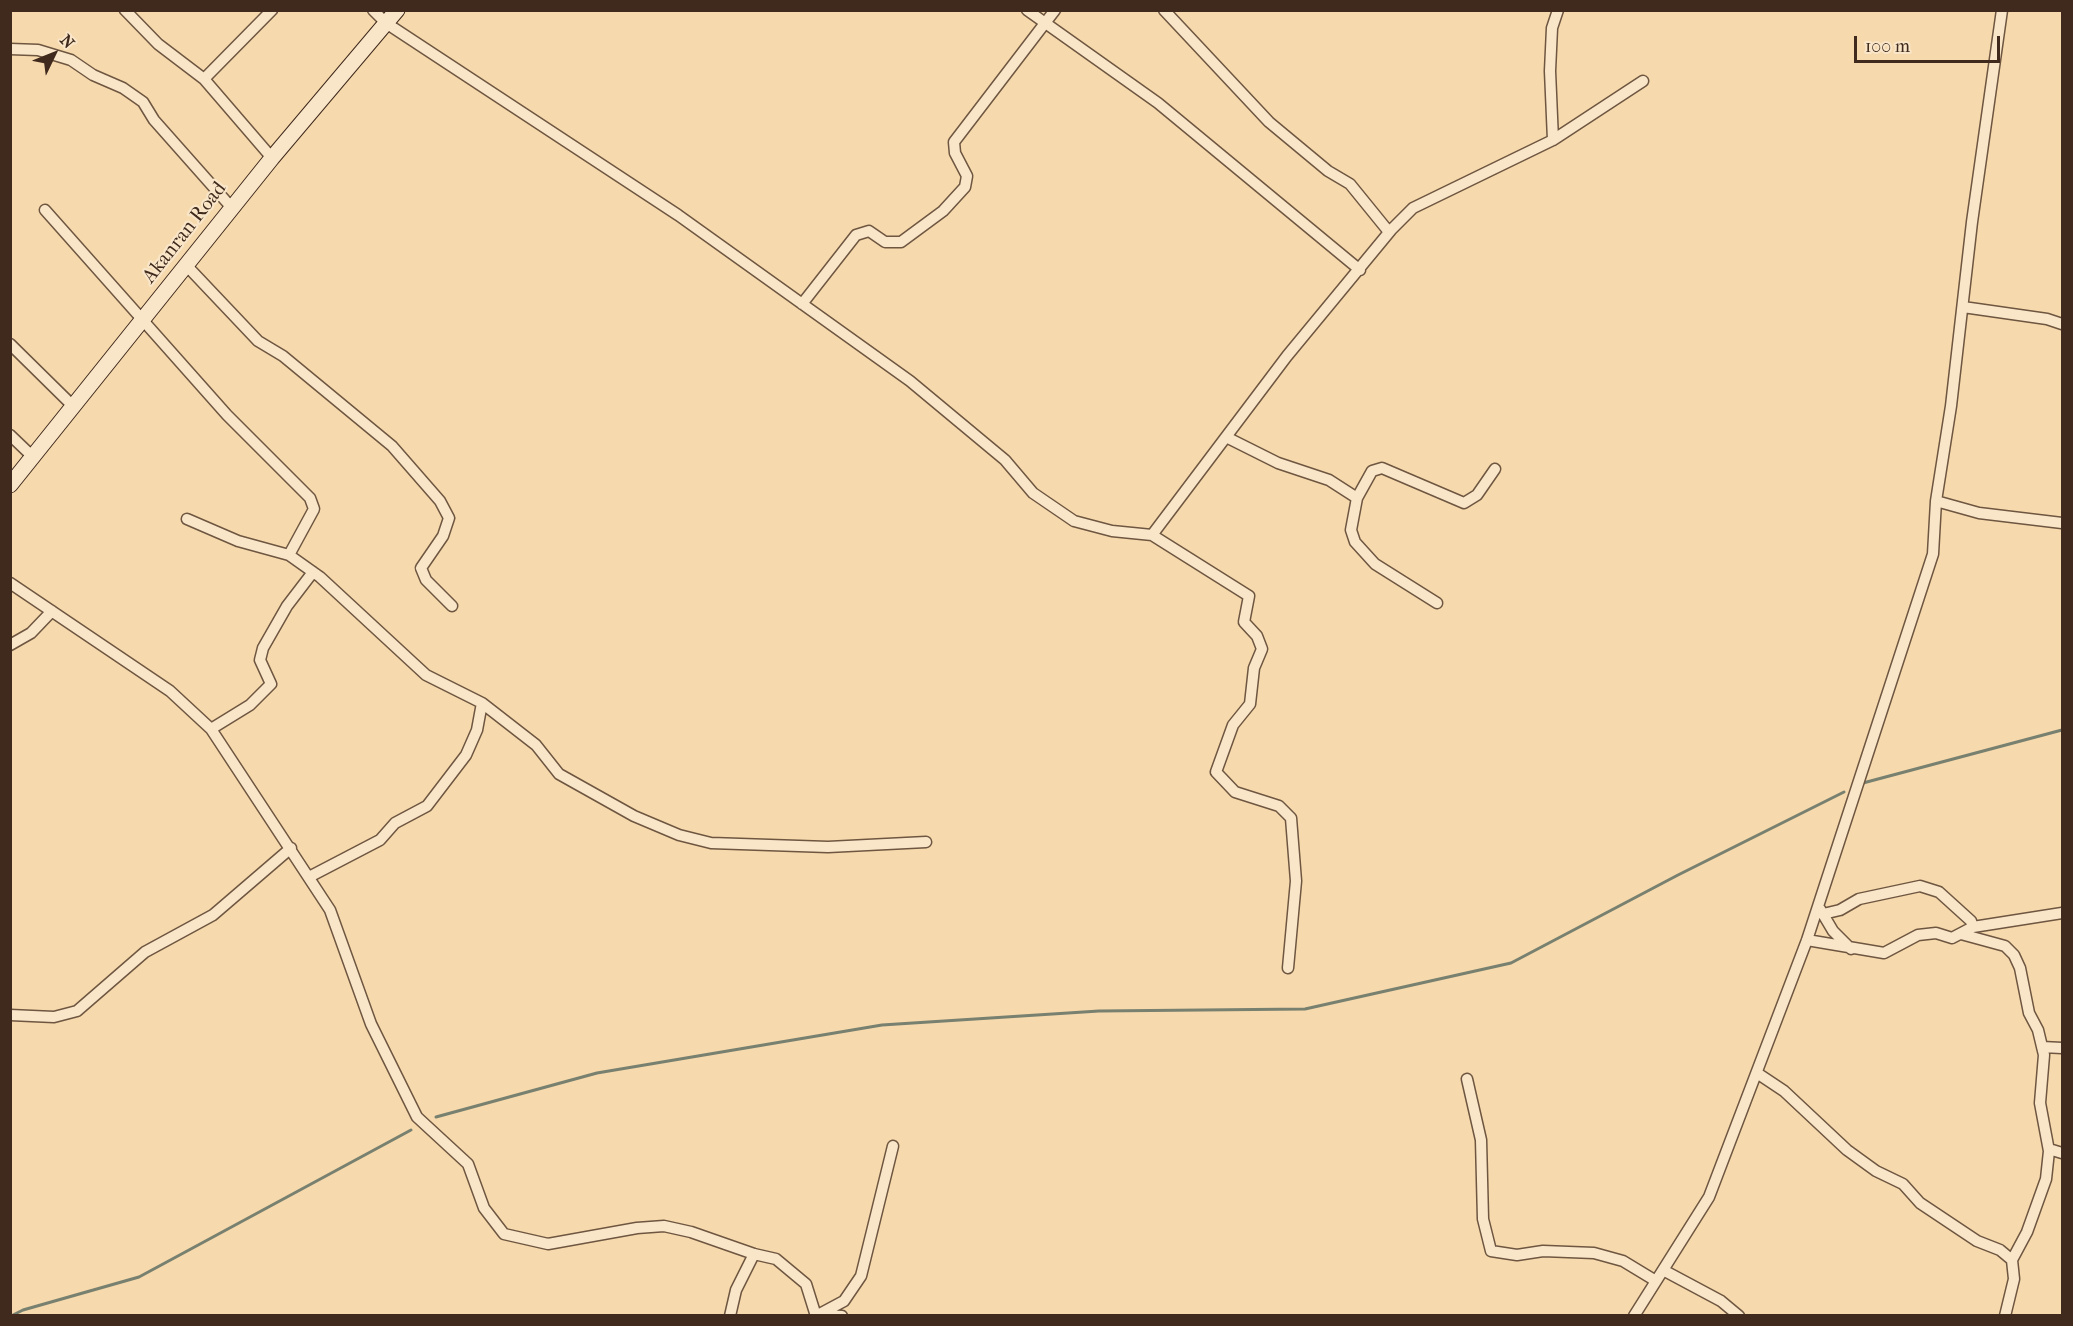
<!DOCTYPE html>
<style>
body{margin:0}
#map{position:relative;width:2073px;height:1326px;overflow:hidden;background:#f6d9ac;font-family:"IM FELL French Canon",serif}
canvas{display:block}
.frame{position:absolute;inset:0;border:12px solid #402a1d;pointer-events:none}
.north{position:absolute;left:24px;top:24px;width:60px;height:60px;-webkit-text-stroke:4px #f9e6c9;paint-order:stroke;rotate:47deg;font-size:16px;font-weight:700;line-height:24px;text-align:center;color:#402a1d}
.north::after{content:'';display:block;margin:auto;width:21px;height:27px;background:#402a1d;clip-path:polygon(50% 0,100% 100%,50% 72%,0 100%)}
.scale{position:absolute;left:1854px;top:36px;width:146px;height:27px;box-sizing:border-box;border:3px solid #402a1d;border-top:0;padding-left:8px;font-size:18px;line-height:21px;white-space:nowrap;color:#402a1d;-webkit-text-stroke:4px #f9e6c9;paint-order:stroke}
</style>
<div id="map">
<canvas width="2073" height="1326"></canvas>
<div class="frame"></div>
<div class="north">N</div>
<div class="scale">100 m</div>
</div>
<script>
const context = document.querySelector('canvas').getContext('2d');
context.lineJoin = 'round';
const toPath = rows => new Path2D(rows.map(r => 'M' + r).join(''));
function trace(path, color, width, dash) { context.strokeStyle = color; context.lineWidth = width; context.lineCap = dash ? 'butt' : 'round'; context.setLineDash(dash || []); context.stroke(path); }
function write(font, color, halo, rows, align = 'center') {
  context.font = font + ' "IM FELL French Canon",serif'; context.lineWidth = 4.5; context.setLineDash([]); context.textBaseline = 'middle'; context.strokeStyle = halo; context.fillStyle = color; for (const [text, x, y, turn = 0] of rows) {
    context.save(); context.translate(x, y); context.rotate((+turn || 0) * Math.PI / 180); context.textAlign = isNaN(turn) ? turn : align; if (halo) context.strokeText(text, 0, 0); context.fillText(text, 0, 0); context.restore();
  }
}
const stream = toPath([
 [1863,783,2062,730],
 [436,1117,597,1073,882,1025,1099,1011,1305,1009,1511,963,1678,875,1844,792],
 [11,1316,23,1310,139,1277,411,1130]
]);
const minor = toPath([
 [125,10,158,44,204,79,272,158],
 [373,10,386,23,678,215,910,381,1005,460,1033,493,1074,521,1112,531,1152,535,1287,356,1391,230,1413,208,1553,140,1643,81],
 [1027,10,1158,103,1360,270],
 [1164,10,1269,122,1328,171,1350,184,1389,232],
 [10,49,38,50,71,60,93,75,123,88,143,102,154,120,232,208],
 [204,79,272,10],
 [1553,140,1550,71,1552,28,1558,10],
 [45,210,227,415,310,498,314,509,289,555],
 [186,265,258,341,283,356,392,446,440,501,449,518,443,536,421,568,426,580,452,606],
 [802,304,856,235,869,231,885,242,901,242,943,211,965,187,967,176,955,153,954,142,1055,10],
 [1963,307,2047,319,2062,324],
 [10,344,74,407],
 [10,435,33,457],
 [1226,437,1278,463,1329,480,1357,498,1351,530,1355,542,1375,564,1437,603],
 [1357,498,1372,471,1382,468,1464,503,1477,495,1495,469],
 [1936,501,1979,513,2062,523],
 [187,519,238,541,289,555,320,577,426,675,482,703,536,745,559,774,634,816,679,835,711,843,828,847,926,842],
 [1152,535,1249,596,1244,622,1257,636,1262,649,1254,668,1250,704,1233,725,1216,772,1235,792,1279,806,1291,818,1296,881,1288,968],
 [10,583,170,691,211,729,330,910,371,1024,417,1117,468,1164,484,1208,504,1234,548,1244,637,1228,664,1226,691,1232,754,1254,776,1259,806,1284,816,1316],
 [10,645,31,633,52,611],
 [211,729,250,705,271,684,260,660,263,648,287,606,313,572],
 [309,877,380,840,395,823,427,806,466,755,477,730,482,703],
 [1820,909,1833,931,1851,949],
 [1823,914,1840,910,1859,899,1920,886,1939,892,1971,921,1973,927],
 [1961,934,2005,946,2014,955,2020,968,2029,1013,2038,1030,2044,1055,2040,1103,2049,1151,2046,1179,2027,1232,2012,1260],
 [1807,940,1884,953,1918,935,1936,933,1952,938,1973,927,2062,913],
 [10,1015,54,1017,77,1011,145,952,213,915,291,848],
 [2042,1047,2062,1048],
 [1757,1073,1784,1091,1847,1150,1876,1171,1903,1184,1920,1203,1977,1241,2000,1250,2012,1260,2014,1279,2005,1316],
 [1467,1079,1481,1140,1483,1219,1491,1251,1517,1255,1543,1251,1594,1253,1623,1261,1656,1281],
 [2049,1149,2062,1153],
 [1663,1270,1721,1301,1739,1316],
 [821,1315,842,1316],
 [730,1316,736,1290,754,1254],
 [816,1316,844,1301,861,1276,893,1146],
 [1634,1316,1709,1197,1807,940,1933,554,1936,501,1951,406,1972,222,2002,10]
]);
const secondary = toPath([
 [10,485,272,158,397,10]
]);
const streetNames = [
 ["Akanran Road",185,233,-52]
];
trace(stream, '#788070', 3);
trace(minor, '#6e5641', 13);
trace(secondary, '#402a1d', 17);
trace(minor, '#f9e6c9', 10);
trace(secondary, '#f9e6c9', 15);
write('20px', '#402a1d', '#f9e6c9', streetNames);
</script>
